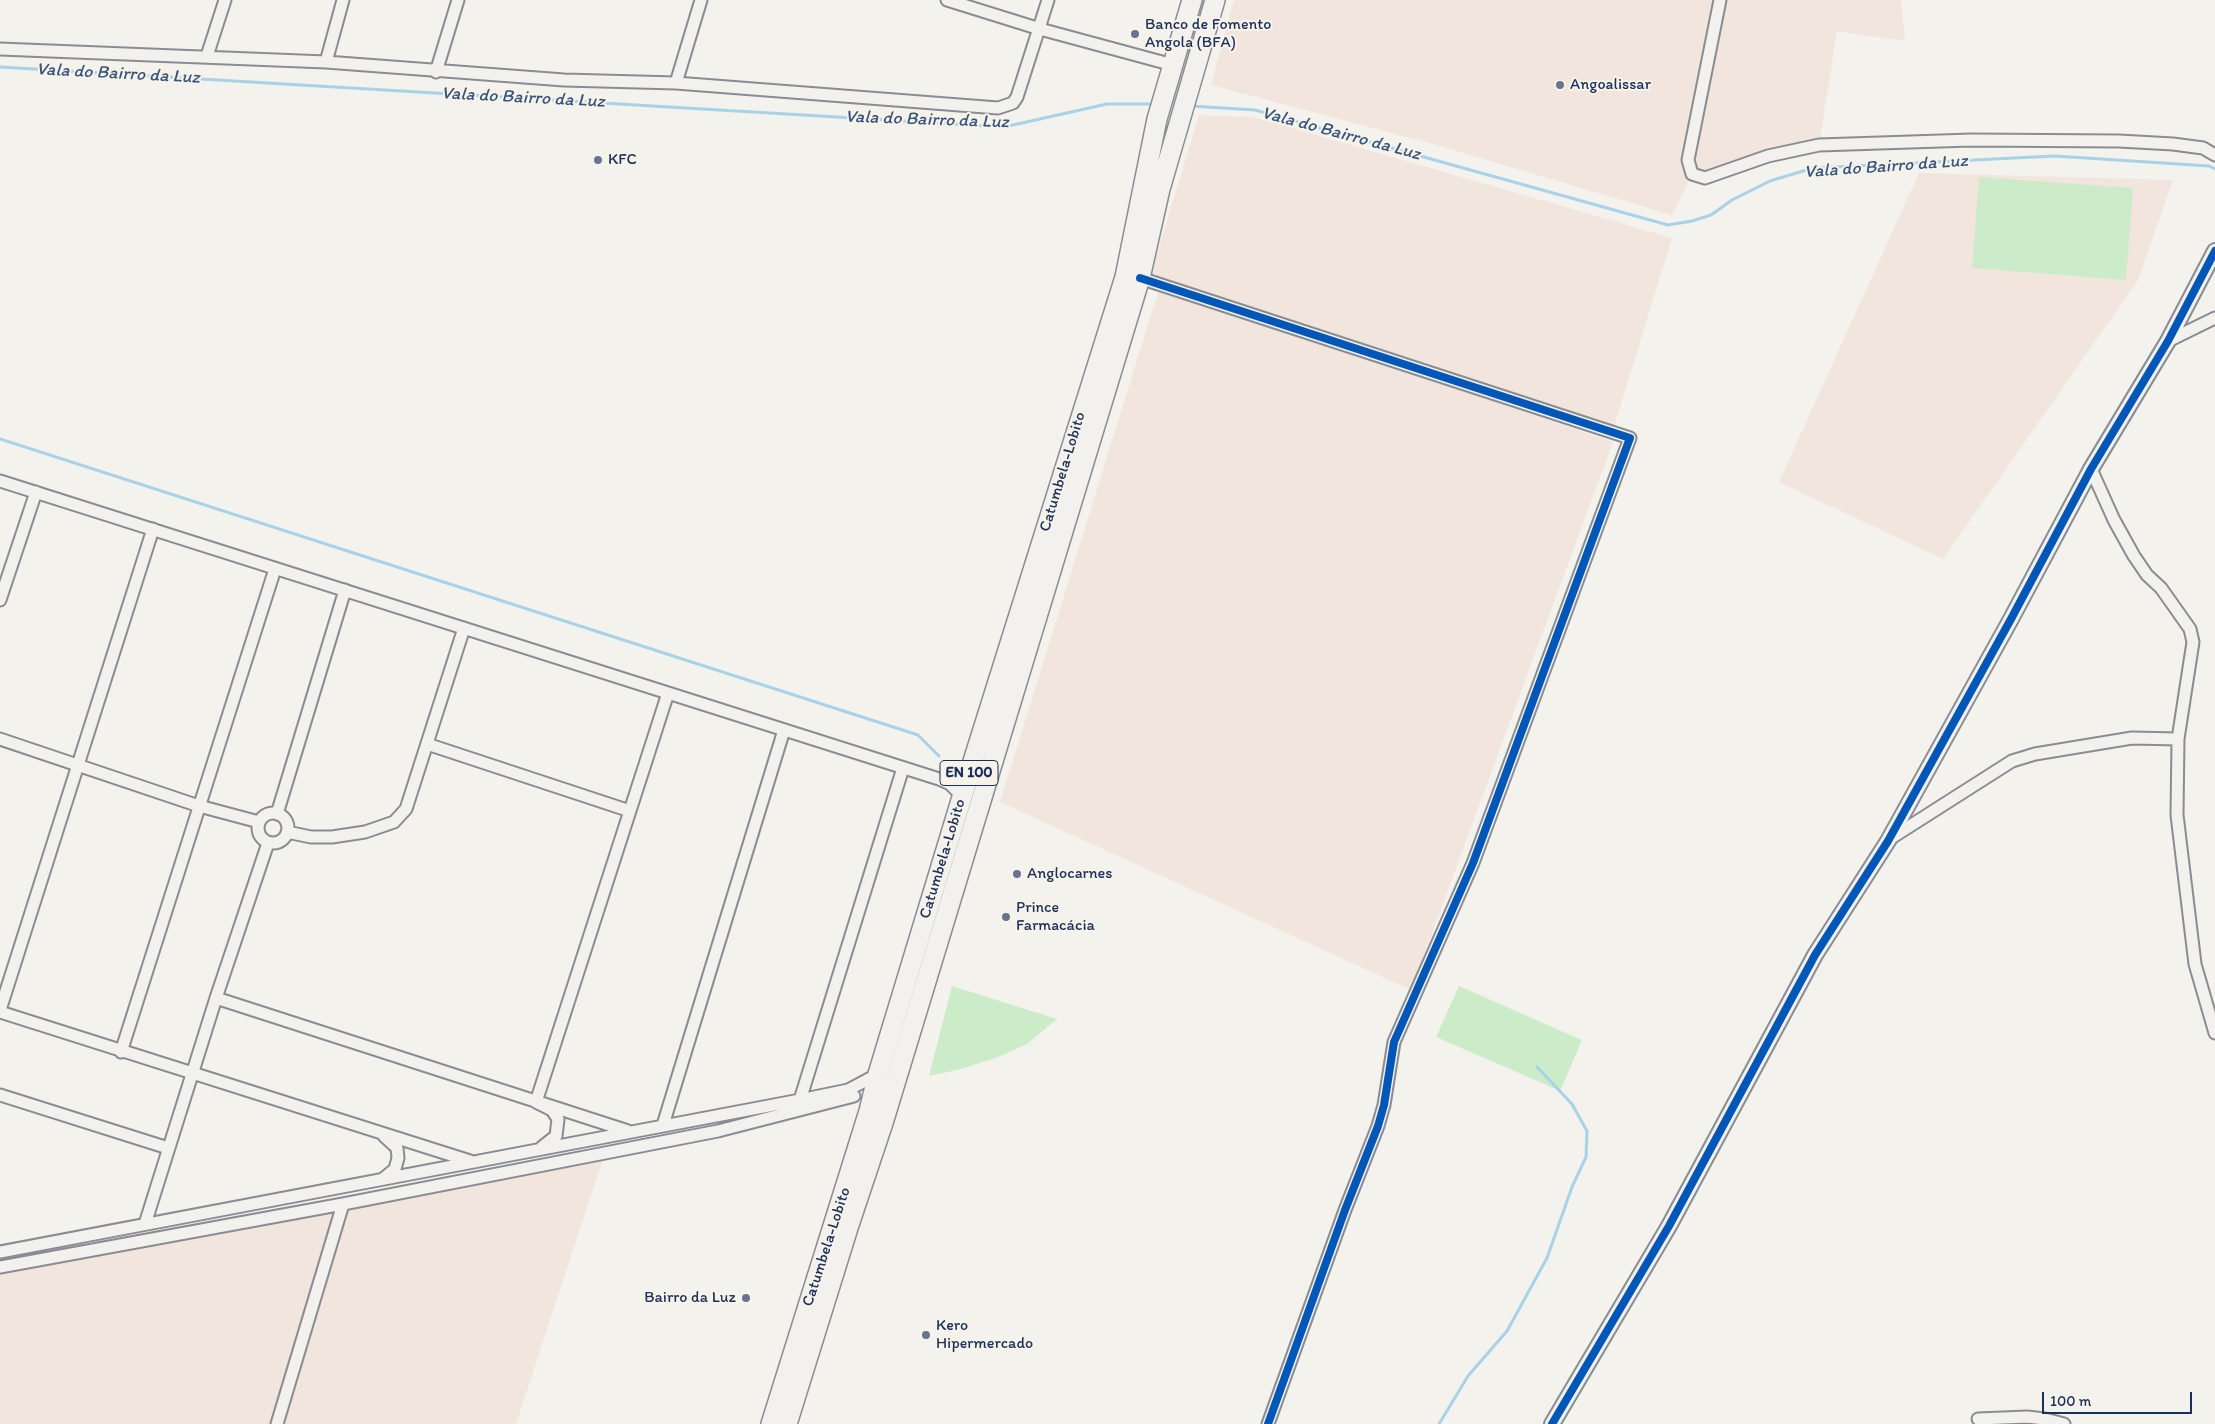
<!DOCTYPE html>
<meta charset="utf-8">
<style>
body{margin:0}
#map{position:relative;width:2215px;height:1424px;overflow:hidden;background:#f4f2ec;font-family:Itim,sans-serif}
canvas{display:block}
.scale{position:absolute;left:2042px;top:1392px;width:150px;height:22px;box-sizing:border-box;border:2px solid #1b2f5e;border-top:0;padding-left:6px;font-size:15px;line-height:18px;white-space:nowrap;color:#1b2f5e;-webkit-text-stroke:4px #f7f3e8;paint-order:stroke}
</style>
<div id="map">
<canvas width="2215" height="1424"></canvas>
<div class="scale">100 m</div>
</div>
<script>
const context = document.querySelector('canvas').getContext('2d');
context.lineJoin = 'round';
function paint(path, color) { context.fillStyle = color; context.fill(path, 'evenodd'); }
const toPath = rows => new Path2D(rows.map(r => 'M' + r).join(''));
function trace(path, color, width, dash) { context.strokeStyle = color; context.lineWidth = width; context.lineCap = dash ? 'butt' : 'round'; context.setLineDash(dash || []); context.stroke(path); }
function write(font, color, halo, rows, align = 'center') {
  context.font = font + ' Itim,sans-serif'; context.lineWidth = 4; context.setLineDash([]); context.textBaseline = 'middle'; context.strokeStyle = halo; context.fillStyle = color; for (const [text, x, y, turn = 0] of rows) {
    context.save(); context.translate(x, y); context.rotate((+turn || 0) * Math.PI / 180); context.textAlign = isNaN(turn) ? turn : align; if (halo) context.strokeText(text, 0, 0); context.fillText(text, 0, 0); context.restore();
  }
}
const built = toPath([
 [1234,0,1901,0,1905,41,1837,31,1819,145,1729,171,1692,174,1672,215,1433,144,1211,85],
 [1199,115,1254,117,1672,238,1614,427,1150,277],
 [1919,173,2173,180,2138,280,1943,559,1779,482],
 [1159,289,1613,442,1411,990,1000,802],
 [605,1153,516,1424,0,1424,0,1267]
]);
const green = toPath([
 [1979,177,2133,188,2126,280,1972,268],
 [952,986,1057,1019,1027,1044,996,1058,957,1070,929,1076],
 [1459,986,1582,1040,1560,1091,1436,1037]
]);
const stream = toPath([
 [0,67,1004,127,1107,104,1155,104],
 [1191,106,1255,110,1668,225,1692,221,1711,215,1732,200,1770,181,1813,168,2055,156,2209,166,2215,169],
 [0,439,918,735,939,756],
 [1439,1424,1468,1376,1507,1331,1547,1258,1572,1187,1586,1157,1587,1131,1572,1104,1537,1067]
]);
const minor = toPath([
 [947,0,1040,29,1173,65],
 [1720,0,1688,160,1692,174,1705,178,1768,156,1819,145,1971,140,2119,141,2173,144,2203,148,2215,155],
 [0,49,326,62,564,80,676,83,998,108,1013,103,1017,97,1048,0],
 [207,56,225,0],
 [326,62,343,0],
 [436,72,458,0],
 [676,83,701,0],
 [1140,278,1630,438,1473,863,1394,1042,1384,1105,1378,1126,1345,1210,1268,1424],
 [2168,341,2215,318],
 [2091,469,2114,520,2134,556,2147,575,2161,588,2190,629,2193,642,2178,739,2177,815,2195,964,2215,1033],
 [0,481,939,779,950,784,962,796],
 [0,600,36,492],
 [0,739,199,806,259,822],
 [427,744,630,811],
 '258 828a15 15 0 1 1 30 0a15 15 0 1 1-30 0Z',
 [277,814,345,590],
 [287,832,311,837,332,837,365,832,394,822,406,809,464,628],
 [1888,840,2012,761,2035,754,2132,738,2178,739],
 [216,998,628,1131],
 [0,1010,153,529],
 [0,1012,470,1161],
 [121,1052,275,569],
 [0,1095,168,1148],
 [800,1100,903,768],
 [663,1125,784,730],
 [542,1147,556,1136,558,1119,552,1110,536,1102,668,693],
 [384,1178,395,1169,398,1158,397,1148,384,1136],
 [145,1224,216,998,268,843],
 [0,1252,800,1100,848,1090,878,1074],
 [0,1267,343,1204,718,1131,854,1096],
 [1978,1419,2027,1417,2045,1419,2064,1424],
 [277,1424,343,1204]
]);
const tertiary = toPath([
 [1552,1424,1669,1226,1815,955,1888,841,2011,619,2091,469,2168,341,2215,251]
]);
const primary = toPath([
 [771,1424,869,1111,878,1074,969,774,1125,277,1157,119,1192,0],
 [787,1424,848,1228,883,1123,1140,278,1160,189,1215,0]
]);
const cycleway = toPath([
 [1140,278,1630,438,1473,863,1394,1042,1384,1105,1378,1126,1345,1210,1268,1424],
 [1552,1424,1669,1226,1815,955,1888,841,2011,619,2091,469,2168,341,2215,251]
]);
const markers = [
 [1135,34,5,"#677390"],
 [1560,85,5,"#677390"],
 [598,160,5,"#677390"],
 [1017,874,5,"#677390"],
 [1006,917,5,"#677390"],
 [746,1298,5,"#677390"],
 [926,1335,5,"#677390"]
];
const shields = [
 [969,773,58]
];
const shieldNames = [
 ["EN 100",969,773]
];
const poiNames = [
 ["Banco de Fomento",1145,25],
 ["Angola (BFA)",1145,43],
 ["Angoalissar",1570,85],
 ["KFC",608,160],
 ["Anglocarnes",1027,874],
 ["Prince",1016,908],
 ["Farmacácia",1016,926],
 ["Bairro da Luz",736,1298,"right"],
 ["Kero",936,1326],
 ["Hipermercado",936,1344]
];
const streetNames = [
 ["Catumbela-Lobito",1063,472,-73],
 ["Catumbela-Lobito",943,859,-73],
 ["Catumbela-Lobito",827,1247,-72]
];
const waterNames = [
 ["Vala do Bairro da Luz",118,74,3],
 ["Vala do Bairro da Luz",523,98,3],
 ["Vala do Bairro da Luz",927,120,2],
 ["Vala do Bairro da Luz",1341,134,15],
 ["Vala do Bairro da Luz",1886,167,-4]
];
paint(built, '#f1e5de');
paint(green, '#ccecc9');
trace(stream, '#a8d2e8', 3);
trace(minor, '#898c92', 15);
trace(tertiary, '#898c92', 18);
trace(primary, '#898c92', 22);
trace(minor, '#f2f1ed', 11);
trace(tertiary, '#f2f1ed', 14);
trace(primary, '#f2f1ed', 19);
trace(cycleway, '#0057b8', 8);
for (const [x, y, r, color] of markers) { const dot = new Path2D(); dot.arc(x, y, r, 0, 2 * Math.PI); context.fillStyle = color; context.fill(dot); trace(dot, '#f7f3e8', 2); }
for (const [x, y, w] of shields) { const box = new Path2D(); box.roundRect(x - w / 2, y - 12.5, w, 25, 4); context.fillStyle = '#f7f3e8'; context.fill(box); trace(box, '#1b2f5e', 1); }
write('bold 15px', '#1b2f5e', null, shieldNames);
write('16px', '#1b2f5e', '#f7f3e8', poiNames, 'left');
write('16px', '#1b2f5e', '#f7f3e8', streetNames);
write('italic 18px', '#365480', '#f7f3e8', waterNames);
</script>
